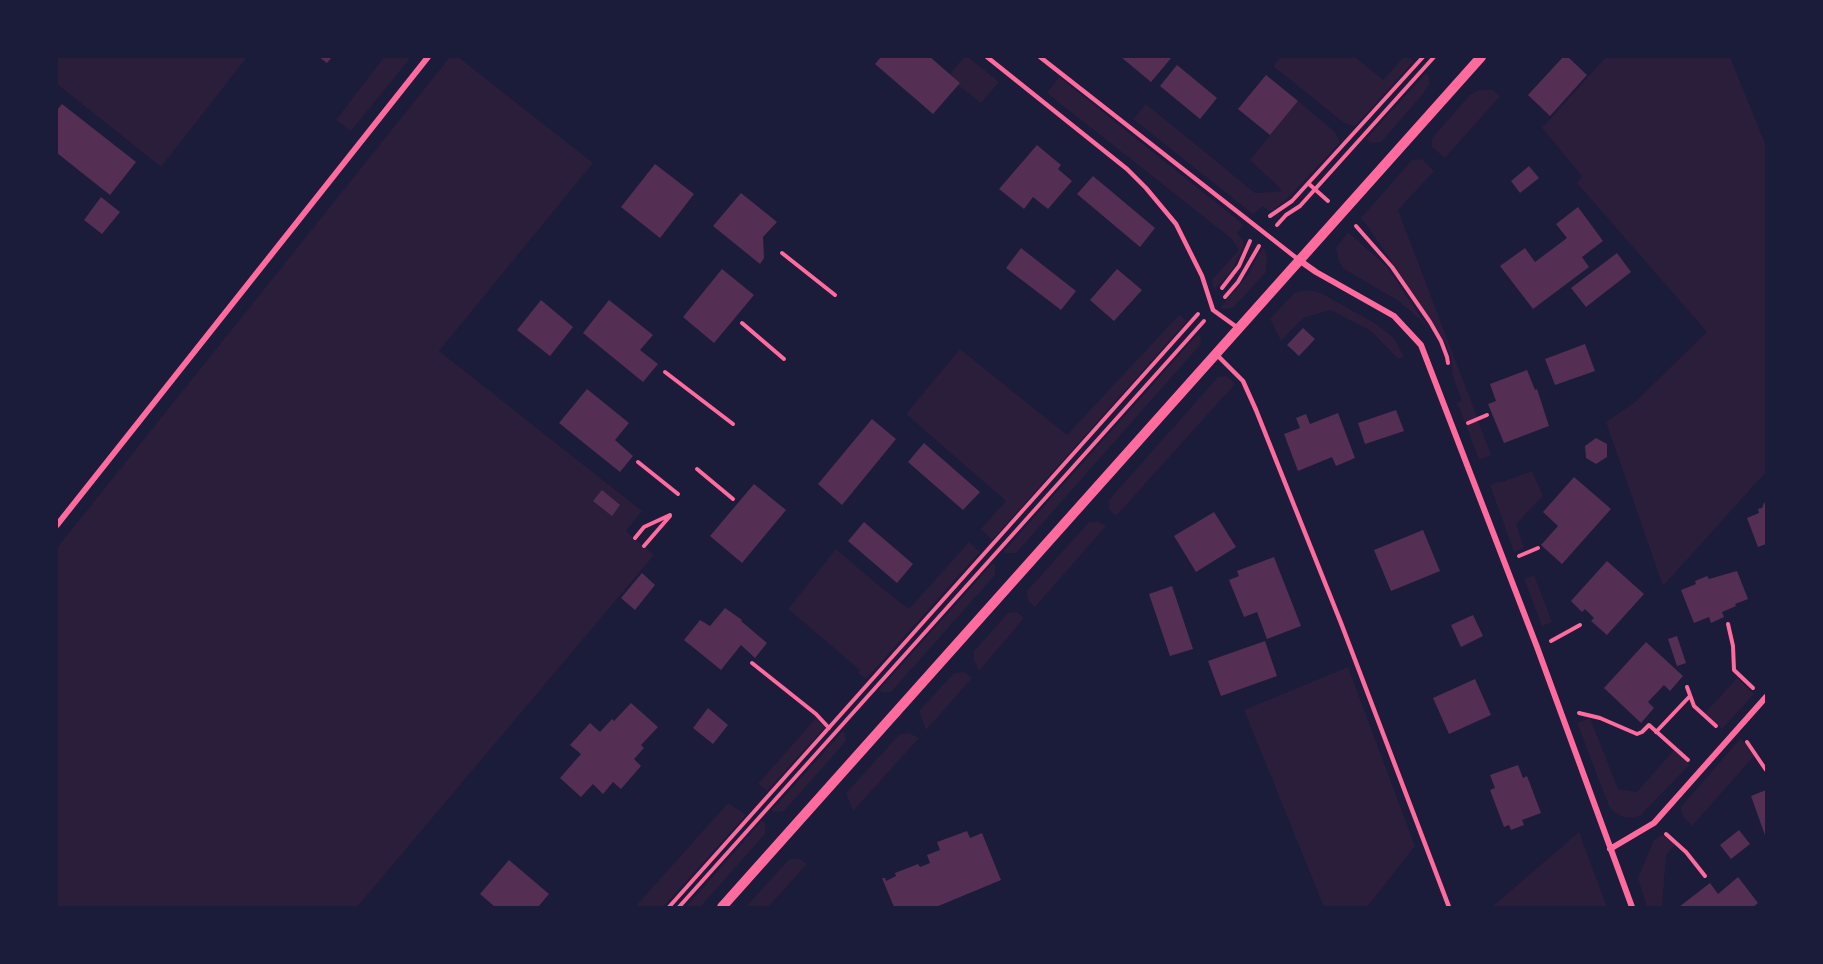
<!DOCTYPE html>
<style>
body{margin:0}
#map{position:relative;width:1823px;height:964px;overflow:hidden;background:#1b1b3a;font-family:Signika,sans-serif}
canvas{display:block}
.frame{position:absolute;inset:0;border:58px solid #1b1b3a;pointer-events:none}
</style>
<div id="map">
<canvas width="1823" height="964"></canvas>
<div class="frame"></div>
</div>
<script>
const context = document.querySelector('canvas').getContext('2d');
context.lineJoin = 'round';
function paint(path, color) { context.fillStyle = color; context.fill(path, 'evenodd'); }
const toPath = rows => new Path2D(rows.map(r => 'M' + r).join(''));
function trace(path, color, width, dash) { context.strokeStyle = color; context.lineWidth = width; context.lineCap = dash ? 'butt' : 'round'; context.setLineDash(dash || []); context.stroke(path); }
const green = toPath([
 [57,57,247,57,161,167,57,84],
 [384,57,411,57,351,131,336,120],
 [450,57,458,57,593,163,439,351,642,511,626,531,654,555,357,907,57,907,57,548],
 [964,57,968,57,999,82,981,103,958,85,960,83,950,74],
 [1281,57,1355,57,1383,80,1404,57,1409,57,1414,61,1355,126,1344,123,1273,66],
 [1606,57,1730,57,1766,146,1766,472,1663,586,1606,422,1635,402,1707,332,1577,183,1582,176,1542,128],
 [1426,73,1428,75,1430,83,1423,94,1381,142,1371,143,1366,139],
 [1059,77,1244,225,1237,233,1243,240,1244,246,1231,272,1214,290,1212,280,1239,250,1232,239,1047,93],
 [1478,90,1493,90,1500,96,1445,158,1432,147,1432,138,1470,95],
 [1298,101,1335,132,1340,142,1287,199,1273,210,1269,211,1263,206,1253,214,1133,119,1146,104,1255,193,1283,191,1250,160],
 [1422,159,1434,171,1398,210,1477,417,1465,422,1457,403,1462,401,1452,374,1451,356,1445,342,1371,231,1361,218,1412,160],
 [1348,232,1387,267,1430,331,1421,320,1397,300,1344,269,1339,261,1336,248],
 [1264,247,1267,259,1266,272,1233,308,1223,309,1221,307,1249,274,1256,258],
 [1302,291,1310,290,1321,293,1376,324,1395,339,1404,357,1398,359,1371,331,1330,310,1303,318,1281,341,1270,319,1294,293],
 [1179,315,1187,321,992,540,981,529,1006,501,906,414,960,349,1067,435],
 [1198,334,1201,337,1200,345,1016,553,1005,553,1004,551],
 [1227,376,1235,384,1116,516,1109,510,1109,500,1218,377],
 [1478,421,1491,455,1479,460,1466,425],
 [1532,471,1543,496,1516,524,1524,548,1514,552,1490,485,1501,481,1502,482],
 [1089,522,1099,522,1106,526,1035,607,1028,600,1027,591],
 [969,542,980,552,866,679,858,673,860,670,788,609,836,549,884,590,909,609],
 [993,563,995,565,995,575,891,692,882,692,879,690],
 [1534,575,1552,622,1542,626,1524,579],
 [1017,612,1024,618,979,671,974,660,974,651,1008,613],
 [1348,667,1415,846,1367,907,1324,907,1244,710],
 [964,672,972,678,926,730,919,711,954,673],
 [1737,678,1754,694,1722,729,1705,713],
 [816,718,825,727,767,791,758,784],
 [1590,718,1618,789,1637,792,1674,750,1690,764,1641,815,1633,818,1623,817,1613,811,1609,806,1577,723],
 [844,730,846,741,784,811,775,812,772,810],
 [909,733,919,738,853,811,846,793,900,734],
 [1741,738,1754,756,1692,826,1683,816,1681,807],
 [728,803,746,815,663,907,635,907],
 [762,821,765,823,765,834,700,907,686,907],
 [1579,832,1607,907,1492,907],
 [1662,835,1667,838,1675,845,1666,855,1662,907,1647,907,1638,878,1654,840],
 [789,859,799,859,807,864,768,907,746,907]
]);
const building = toPath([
 [319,57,332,57,327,63],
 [881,57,930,57,960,83,933,114,875,64],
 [1121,57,1172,57,1151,82],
 [1563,57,1568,57,1587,75,1550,116,1528,95],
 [1177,65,1217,98,1200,119,1160,86],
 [1266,75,1298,101,1270,135,1238,109],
 [62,104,136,162,110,195,57,153,57,110],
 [1037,145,1061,165,1058,169,1072,181,1048,209,1033,197,1024,209,999,189],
 [655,164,694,194,660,238,621,207],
 [1529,166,1539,178,1520,193,1511,181],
 [1093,176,1155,228,1140,247,1077,194],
 [741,193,777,222,763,237,764,258,760,264,713,226],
 [101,197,120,212,102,234,84,220],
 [1578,207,1603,241,1582,257,1589,267,1533,309,1500,266,1525,248,1535,262,1567,238,1556,224],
 [1021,248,1076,291,1061,310,1006,268],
 [1617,253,1631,272,1586,307,1571,288],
 [722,269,754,295,714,343,683,317],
 [1117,269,1142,290,1114,321,1090,300],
 [541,300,573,327,550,356,517,330],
 [609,300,653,335,640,350,658,364,643,382,583,333],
 [1303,328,1315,339,1299,356,1287,345],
 [1585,344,1595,371,1555,385,1545,359],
 [1527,370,1535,390,1537,389,1549,426,1504,443,1488,404,1496,401,1490,384],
 [587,389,629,423,615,440,633,456,620,472,559,423],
 [1396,410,1404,431,1365,444,1358,423],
 [1338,413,1355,458,1336,466,1332,457,1298,471,1284,434,1300,428,1296,418,1306,414,1310,424],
 [872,419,896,439,842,505,818,484],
 [1596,438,1607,444,1607,457,1596,464,1586,458,1585,446],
 [924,443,980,492,963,510,908,462],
 [1574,477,1611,509,1562,564,1541,545,1558,526,1543,512],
 [754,484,786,510,742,563,710,536],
 [602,490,620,505,612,516,593,501],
 [1766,502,1766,544,1758,547,1747,518,1759,513,1758,509,1762,508,1764,503],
 [1214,512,1236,547,1196,572,1174,536],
 [864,522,913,564,897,583,848,541],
 [1423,530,1440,571,1391,591,1374,550],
 [1274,557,1301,626,1267,639,1257,612,1244,617,1229,580,1239,576,1237,571],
 [1607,561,1644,594,1607,635,1591,621,1594,618,1585,609,1582,612,1571,601],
 [1737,571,1748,599,1735,604,1736,606,1722,612,1724,617,1711,623,1709,617,1694,623,1681,590,1696,584,1695,581,1707,576,1709,579],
 [642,573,655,585,635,610,621,598],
 [1172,586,1193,649,1170,656,1149,594],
 [725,608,742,620,741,621,767,643,755,658,741,645,721,670,684,640,700,620,710,626],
 [1473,615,1483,636,1461,647,1451,625],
 [1677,636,1686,663,1677,666,1668,639],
 [1265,641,1277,676,1221,696,1208,661],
 [1646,642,1683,676,1670,691,1664,685,1648,702,1654,708,1641,723,1604,688],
 [1475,679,1491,715,1449,734,1433,698],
 [631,703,658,727,641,745,644,748,634,759,641,766,621,789,613,782,603,794,593,784,581,797,560,778,581,754,570,745,590,723,600,732,612,719,614,721],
 [708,708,728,725,713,744,693,728],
 [1518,765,1523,778,1527,776,1541,813,1522,820,1524,825,1511,830,1509,825,1504,827,1490,790,1495,788,1490,775],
 [1766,790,1766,838,1751,796],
 [1739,830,1750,844,1731,859,1720,845],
 [967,831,970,838,982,833,1001,880,936,907,894,907,882,878,885,878,886,881,896,876,895,873,918,864,920,867,930,863,927,855,940,850,937,842],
 [509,860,549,894,538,907,495,907,480,894],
 [1738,877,1758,903,1753,907,1679,907,1710,883,1718,894]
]);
const path = toPath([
 [1309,184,1328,201],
 [1270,216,1292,201,1423,57],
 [1277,225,1286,215,1300,206,1434,57],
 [1356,226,1392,267,1430,322,1441,341,1447,357,1448,363],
 [782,253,835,295],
 [1222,288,1239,266,1250,241],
 [1225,297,1238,282,1259,246],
 [742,323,784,359],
 [665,372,733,424],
 [1468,423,1487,415],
 [638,462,678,494],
 [697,469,733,499],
 [635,538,644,527,670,515],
 [644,546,670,516],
 [1519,556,1538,548],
 [1728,624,1733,646,1734,670,1753,688],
 [1551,641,1580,625],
 [752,663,816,714,829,728],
 [1687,687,1694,706,1716,726],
 [1579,713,1600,718,1637,734,1642,732,1649,725,1688,760],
 [1656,732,1690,696],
 [1747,742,1766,770],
 [1666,834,1686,852,1705,876],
 [669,907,1198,314],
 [679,907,1204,321]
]);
const service = toPath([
 [987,57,1127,169,1146,188,1176,224,1202,276,1213,310,1238,328],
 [1040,57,1299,260],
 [1216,354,1243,381,1256,410,1341,623,1449,907]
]);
const minor = toPath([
 [1299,260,1316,272,1394,316,1421,345,1537,647,1632,907],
 [57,525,428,57],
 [1610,849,1654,823,1766,697]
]);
const tertiary = toPath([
 [722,907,1481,57]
]);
paint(green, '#2a1e3b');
paint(building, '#542f53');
trace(path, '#ff6b9d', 4);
trace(service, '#ff6b9d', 4.5);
trace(minor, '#ff6b9d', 6);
trace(tertiary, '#ff6b9d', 10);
</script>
